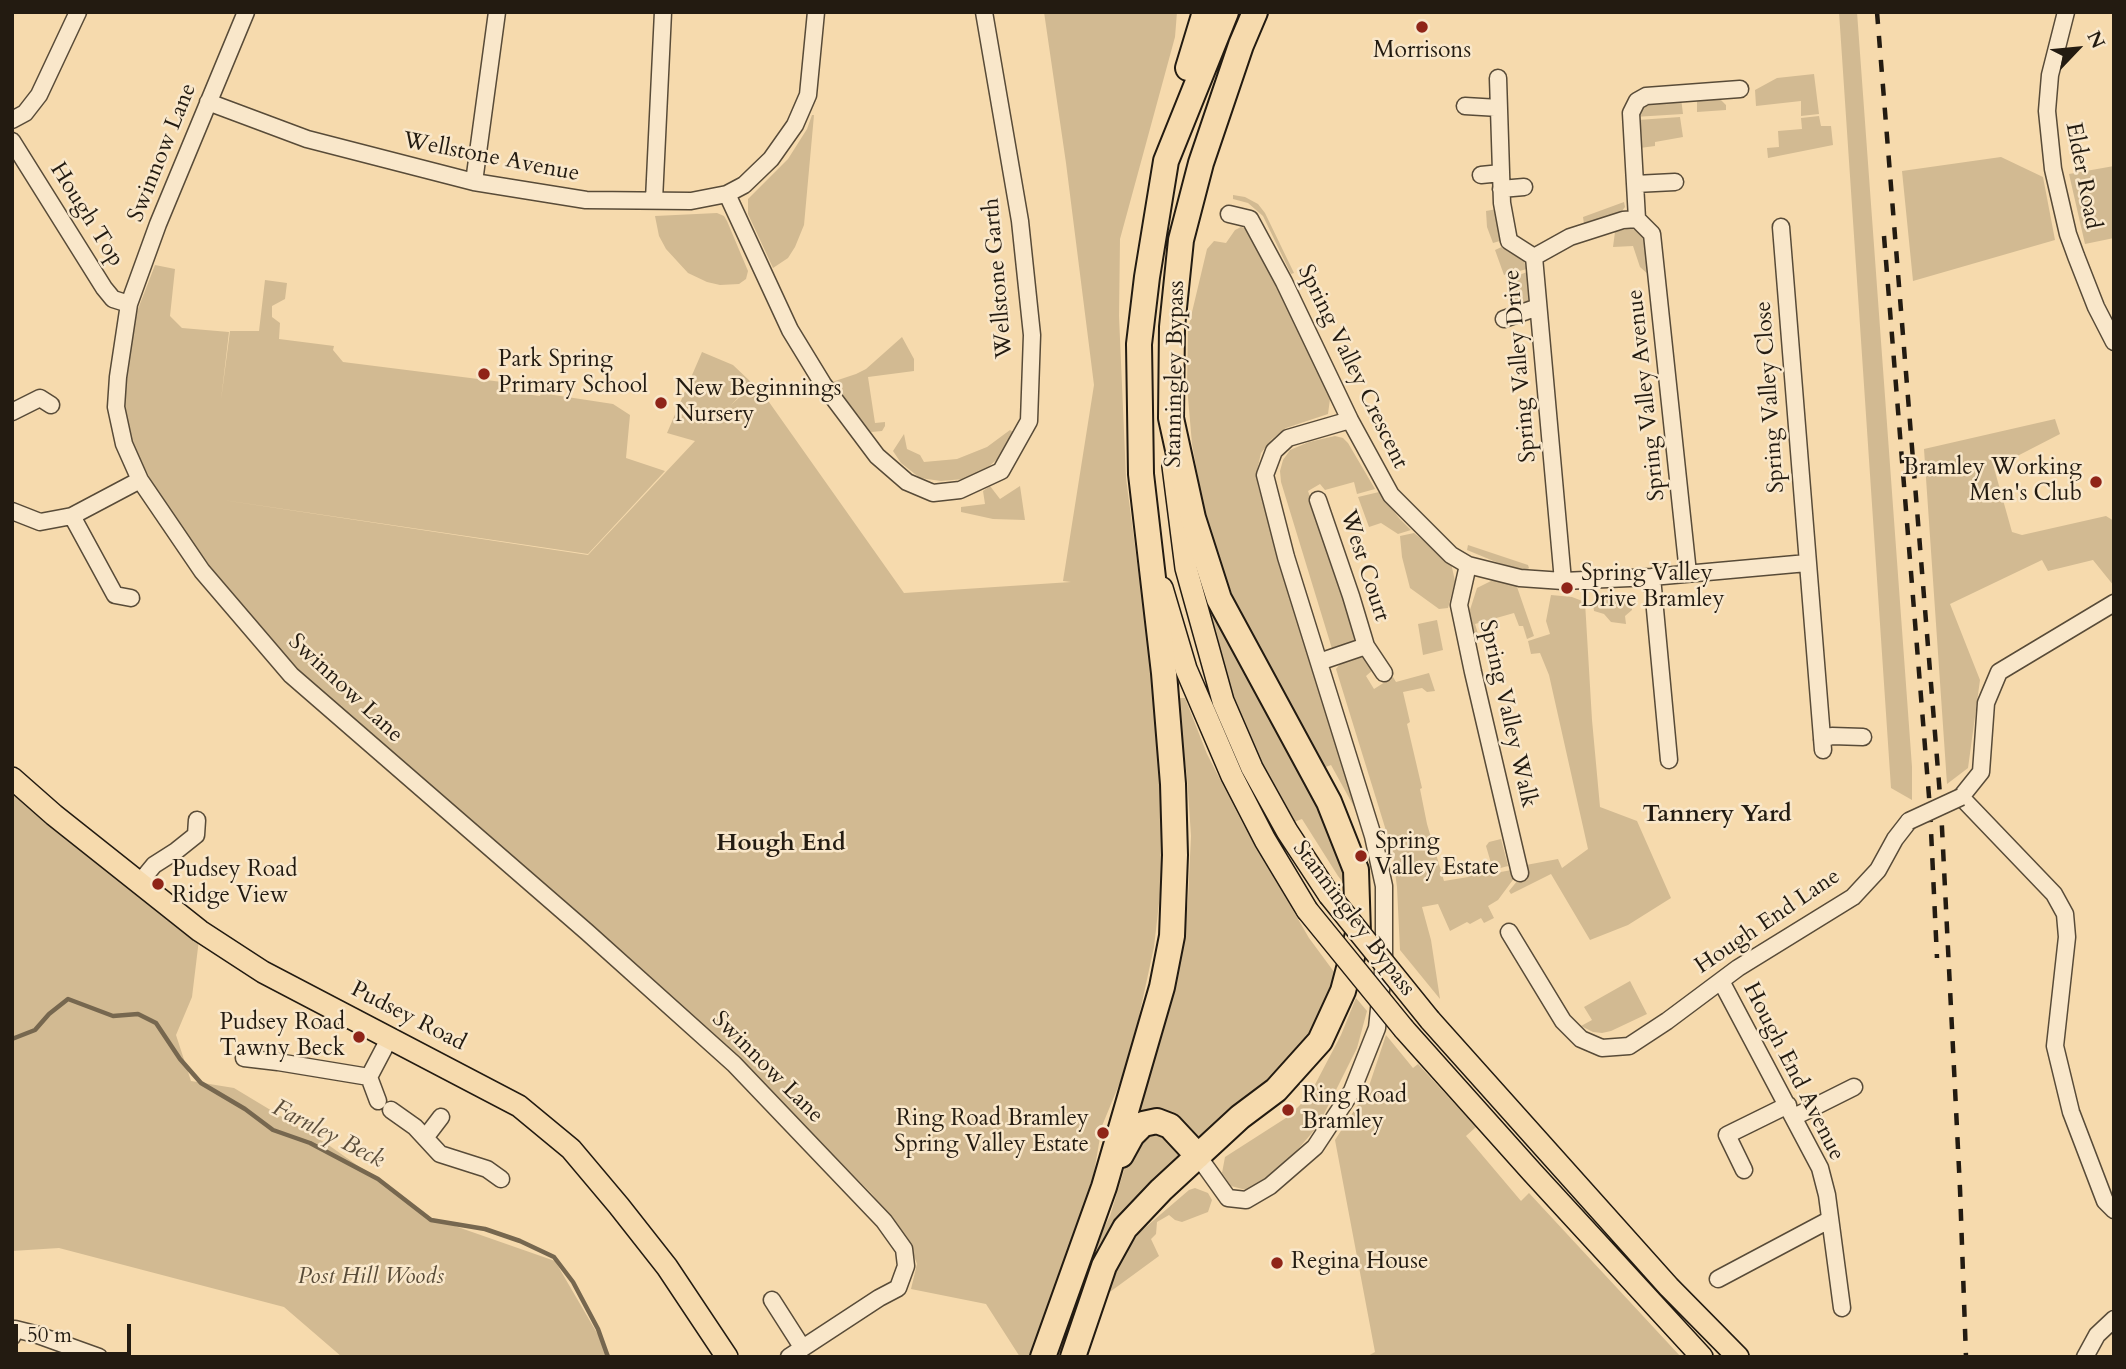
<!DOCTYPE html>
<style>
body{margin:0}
#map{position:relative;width:2126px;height:1369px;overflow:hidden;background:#f6daad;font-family:Cardo,serif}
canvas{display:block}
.frame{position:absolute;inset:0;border:14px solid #231b11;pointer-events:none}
.north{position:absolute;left:2042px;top:14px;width:70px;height:70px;-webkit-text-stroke:5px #f9e7ca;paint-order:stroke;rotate:64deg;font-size:19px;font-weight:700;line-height:28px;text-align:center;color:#231b11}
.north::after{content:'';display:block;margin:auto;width:24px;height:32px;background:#231b11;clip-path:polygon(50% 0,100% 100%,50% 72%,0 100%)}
.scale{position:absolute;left:14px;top:1324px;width:117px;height:32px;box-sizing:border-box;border:4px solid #231b11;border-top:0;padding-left:9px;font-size:21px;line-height:24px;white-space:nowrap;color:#231b11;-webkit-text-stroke:5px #f9e7ca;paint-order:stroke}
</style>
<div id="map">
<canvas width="2126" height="1369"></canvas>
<div class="frame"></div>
<div class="north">N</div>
<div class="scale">50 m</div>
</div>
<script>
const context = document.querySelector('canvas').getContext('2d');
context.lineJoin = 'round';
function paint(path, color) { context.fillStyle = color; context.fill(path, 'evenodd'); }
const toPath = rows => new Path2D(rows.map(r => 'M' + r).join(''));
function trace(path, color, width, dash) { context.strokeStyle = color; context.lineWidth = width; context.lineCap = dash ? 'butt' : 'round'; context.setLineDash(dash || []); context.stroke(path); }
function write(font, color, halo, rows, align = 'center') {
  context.font = font + ' Cardo,serif'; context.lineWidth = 5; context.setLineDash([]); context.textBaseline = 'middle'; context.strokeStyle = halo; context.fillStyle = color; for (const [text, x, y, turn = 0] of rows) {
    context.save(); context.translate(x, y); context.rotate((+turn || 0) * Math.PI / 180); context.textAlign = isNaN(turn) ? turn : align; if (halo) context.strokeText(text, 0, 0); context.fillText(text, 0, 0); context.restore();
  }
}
const green = toPath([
 [1044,12,1177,12,1175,37,1120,239,1119,316,1126,478,1139,577,1160,676,1164,859,1154,947,1130,1058,1102,1126,1092,1184,1046,1310,1032,1357,1020,1357,986,1304,911,1289,917,1264,908,1240,871,1193,738,1061,593,928,292,665,245,611,165,508,131,441,124,412,124,376,128,335,155,265,175,269,170,316,182,328,229,332,221,400,230,331,259,331,265,280,287,283,285,299,272,306,272,317,280,323,279,339,334,346,333,350,343,362,510,383,509,392,540,396,541,393,613,404,630,415,626,458,665,471,588,554,216,499,588,555,695,441,667,433,702,352,733,365,752,383,731,405,753,385,769,402,904,593,1071,582,1063,581,1094,385,1066,163],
 [1839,12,1857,12,1912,767,1912,800,1891,788],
 [1814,74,1819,114,1801,116,1801,101,1756,106,1755,90,1777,78],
 [1697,96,1717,96,1726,105,1726,110,1697,112],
 [1681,98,1683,114,1634,117,1640,105],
 [812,115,814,115,804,225,795,247,788,258,773,268,748,214,748,199,788,159,807,129],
 [1819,116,1821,126,1831,126,1833,145,1768,158,1767,148,1779,147,1778,131,1802,129,1801,118],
 [1680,117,1683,137,1655,142,1655,146,1640,148,1638,120],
 [2001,157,2043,177,2055,240,1913,281,1902,171],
 [2114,166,2114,238,2085,244,2069,174],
 [1233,195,1245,197,1258,204,1265,213,1294,273,1291,274,1263,216,1248,203,1233,199],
 [1624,202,1625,207,1621,212,1584,224,1583,217],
 [1497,209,1503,240,1493,243,1487,227,1486,211],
 [717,213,724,216,727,221,748,271,746,279,739,284,720,285,707,282,688,273,666,249,659,236,655,216],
 [1241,227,1248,229,1254,240,1327,386,1330,399,1328,414,1286,428,1272,439,1261,453,1257,471,1258,486,1358,814,1331,765,1323,768,1243,623,1220,562,1203,504,1192,444,1187,386,1188,329,1207,249,1214,241,1226,243,1235,230],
 [1630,228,1643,233,1647,240,1649,275,1640,267,1633,246,1613,247,1615,232],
 [1506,245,1523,259,1527,269,1504,275,1495,250],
 [1527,272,1529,303,1514,307,1506,280],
 [902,337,914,359,914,371,868,377,875,423,885,422,885,426,882,431,871,432,832,382,856,374,866,369],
 [2055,419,2060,434,1994,468,2012,532,2022,535,2106,516,2114,521,2114,586,2093,560,2048,571,2042,560,1950,604,1980,680,1968,768,1947,784,1924,449],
 [1010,430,1015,433,1002,455,986,469,964,479,941,481,920,478,901,463,893,451,904,434,907,449,920,455,924,462,957,459,987,447],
 [1335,436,1343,438,1348,443,1375,489,1357,494,1354,482,1325,490,1320,484,1308,491,1357,632,1356,642,1333,652,1281,482,1280,471,1283,460,1290,450,1309,442],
 [990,486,1000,499,1020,486,1025,520,993,519,961,512,961,507,985,504,983,491],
 [1379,492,1399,518,1411,530,1398,534,1381,523,1369,527,1358,497],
 [1414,533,1451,563,1455,581,1448,608,1439,609,1410,588,1402,557,1400,536],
 [1468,545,1528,565,1529,568,1527,570,1516,568,1496,562,1467,550],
 [1493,580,1516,584,1534,636,1527,639,1523,626,1519,626,1514,613,1475,624,1480,640,1477,640,1469,613,1477,588],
 [1204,584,1335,834,1349,890,1338,876,1302,819,1294,822,1269,778,1247,732,1226,679,1201,585],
 [1551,595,1572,597,1585,602,1592,720,1600,807,1637,821,1671,898,1628,925,1590,940,1551,874,1511,894,1509,891,1527,869,1526,865,1558,859,1562,868,1588,849,1549,675,1540,653,1531,654,1528,641,1550,634,1546,621],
 [1606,598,1630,598,1632,610,1625,616,1626,624,1611,622,1604,614,1594,611,1593,603,1605,602],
 [1437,620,1443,650,1423,655,1418,624],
 [1360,657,1365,658,1374,669,1366,676,1374,689,1393,677,1396,682,1429,673,1435,691,1427,692,1422,688,1403,692,1410,722,1407,724,1422,788,1420,789,1427,824,1444,881,1468,877,1472,868,1487,864,1490,874,1517,869,1518,873,1498,900,1488,906,1494,918,1484,923,1481,918,1470,924,1467,922,1450,931,1438,904,1422,907,1431,940,1440,999,1400,950,1397,887,1392,850,1336,669,1340,664],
 [1176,698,1185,698,1207,754,1243,824,1309,938,1340,980,1330,1005,1298,1054,1198,1145,1131,1125,1168,1003,1182,951,1188,899,1191,836,1187,776],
 [12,778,200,931,192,997,176,1035,191,1081,234,1088,327,1144,432,1218,555,1261,611,1357,342,1357,284,1307,59,1248,12,1251],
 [1501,839,1508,866,1493,870,1486,846,1489,842],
 [1630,981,1647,1014,1611,1031,1602,1033,1593,1032,1581,1026,1592,1020,1584,1007],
 [1356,998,1367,1011,1357,1048,1318,1126,1292,1156,1267,1177,1246,1190,1231,1186,1222,1173,1225,1157,1289,1116,1309,1096,1341,1035],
 [1386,1035,1413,1068,1418,1064,1476,1127,1466,1136,1521,1201,1529,1193,1681,1357,1366,1357,1375,1352,1335,1140,1368,1089],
 [1146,1132,1166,1135,1185,1154,1167,1173,1064,1357,1057,1357,1087,1261,1110,1216,1132,1144],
 [1195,1188,1208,1193,1212,1200,1208,1212,1182,1222,1175,1220,1169,1215,1157,1222,1156,1234,1151,1239,1159,1256,1103,1297,1118,1262,1140,1232,1189,1190]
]);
const stream = toPath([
 [12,1039,35,1030,49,1014,68,999,113,1016,138,1014,156,1023,180,1059,201,1083,245,1109,273,1130,310,1143,378,1179,431,1220,485,1229,520,1241,554,1257,573,1282,598,1329,608,1357]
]);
const minor = toPath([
 [246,12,158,224,129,304,118,377,116,407,124,444,140,480,202,571,291,675,587,932,734,1064,884,1221,904,1249,906,1266,898,1288,879,1298,789,1357],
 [2066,12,2050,75,2047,111,2053,169,2068,234,2076,256,2096,307,2114,342],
 [1498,78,1502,203,1509,241,1534,257],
 [208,102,307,139,474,182,586,200,691,201,727,194,744,185,771,159,795,125,808,95,816,12],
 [1465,106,1499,108],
 [12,120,25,113,39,95,78,12],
 [12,141,104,288,113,299,129,304],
 [1481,175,1501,173],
 [474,182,497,12],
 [1635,184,1675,182],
 [1501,189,1524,187],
 [727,194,790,330,823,384,877,456,907,482,933,493,960,490,1001,471,1029,421,1032,335,1020,221,984,12],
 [654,200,663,12],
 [1229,214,1250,219,1284,282,1350,420,1391,495,1451,555,1468,565,1520,578,1563,581,1652,577,1807,563],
 [1637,219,1652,234,1688,573],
 [1637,219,1631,113,1637,101,1646,96,1740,89],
 [1781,227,1823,750],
 [1504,319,1538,307],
 [12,412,40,398,51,405],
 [1318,500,1351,596,1366,646,1319,662],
 [12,511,40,522,72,516,140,480],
 [72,516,115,595,131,598],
 [1468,565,1459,605,1473,672,1520,873],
 [1652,577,1669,760],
 [1563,581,1534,257,1570,237,1623,220,1637,219],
 [2114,603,1999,672,1986,703,1981,772,1961,797,2054,894,2065,914,2067,937,2055,1046,2071,1112,2105,1201,2114,1210],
 [1366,646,1384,673],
 [1822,739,1832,736,1863,737],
 [140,882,154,865,176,851,196,835,197,820],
 [1509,932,1563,1021,1581,1039,1602,1048,1629,1046,1667,1021,1738,968,1853,897,1878,870,1895,839,1909,821],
 [1721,981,1820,1168,1827,1195,1842,1308],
 [244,1058,278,1062,369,1077,378,1101],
 [369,1077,390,1037],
 [391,1110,415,1127,440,1154,487,1169,501,1179],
 [1794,1117,1854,1087],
 [425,1138,441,1117],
 [1198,1156,1228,1198,1246,1200,1270,1186,1315,1147,1352,1091,1377,1028,1384,962,1384,886,1373,836,1286,557,1265,475,1274,451,1288,438,1350,420],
 [1744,1170,1727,1135,1788,1105],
 [1718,1279,1829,1220],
 [772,1300,802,1347],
 [12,1337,15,1329,35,1334,99,1357],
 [2085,1357,2097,1335,2114,1319]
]);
const major = toPath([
 [1173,466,1186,568,1223,701,1252,768,1287,831,1329,895],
 [1162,588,1186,669,1232,776,1265,840,1307,910],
 [12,778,54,815,200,931,263,972,519,1106,571,1149,619,1206,667,1267,727,1357],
 [1430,1020,1669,1287,1738,1357],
 [1404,1029,1532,1172,1702,1357]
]);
const highway = toPath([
 [1188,68,1205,12],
 [1121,1155,1132,1135,1143,1124,1157,1121,1170,1126,1198,1156],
 [1043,1357,1104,1187,1162,987,1172,936,1175,855,1173,784,1164,673,1141,474,1139,344,1147,277,1166,161,1226,12],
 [1073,1357,1104,1266,1125,1228,1161,1190,1240,1117,1276,1090,1320,1041,1343,991,1358,934,1356,870,1329,802,1219,599,1193,518,1171,418,1172,327,1181,240,1201,163,1241,45,1255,12]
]);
const rail = toPath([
 [1877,12,1941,808,1960,1189,1966,1357],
 [1884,236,1930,809,1937,958]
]);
const minorBridge = toPath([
 [1909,821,1961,797]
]);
const majorBridge = toPath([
 [1329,895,1430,1020],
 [1307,910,1404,1029]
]);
const markers = [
 [1422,27,7,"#8f2418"],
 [484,374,7,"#8f2418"],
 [661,403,7,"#8f2418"],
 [2096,482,7,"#8f2418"],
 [1567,588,7,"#8f2418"],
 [1361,856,7,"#8f2418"],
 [158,884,7,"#8f2418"],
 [359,1037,7,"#8f2418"],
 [1288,1110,7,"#8f2418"],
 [1103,1133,7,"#8f2418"],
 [1277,1263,7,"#8f2418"]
];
const poiNames = [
 ["Morrisons",1422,52,"center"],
 ["Park Spring",498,361],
 ["Primary School",498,387],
 ["New Beginnings",675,390],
 ["Nursery",675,416],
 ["Bramley Working",2082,469,"right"],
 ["Men's Club",2082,495,"right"],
 ["Spring Valley",1581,575],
 ["Drive Bramley",1581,601],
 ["Spring",1375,843],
 ["Valley Estate",1375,869],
 ["Pudsey Road",172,871],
 ["Ridge View",172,897],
 ["Pudsey Road",345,1024,"right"],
 ["Tawny Beck",345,1050,"right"],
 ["Ring Road",1302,1097],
 ["Bramley",1302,1123],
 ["Ring Road Bramley",1089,1120,"right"],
 ["Spring Valley Estate",1089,1146,"right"],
 ["Regina House",1291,1263]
];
const streetNames = [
 ["Swinnow Lane",163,153,-68],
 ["Wellstone Avenue",491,158,11],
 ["Elder Road",2082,176,79],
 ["Hough Top",86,215,58],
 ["Wellstone Garth",999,278,-95],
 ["Spring Valley Drive",1521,366,-95],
 ["Spring Valley Crescent",1352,367,64],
 ["Stanningley Bypass",1176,374,-89],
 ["Spring Valley Avenue",1647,395,-96],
 ["Spring Valley Close",1771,397,-94],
 ["West Court",1364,566,72],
 ["Swinnow Lane",345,689,43],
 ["Spring Valley Walk",1507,714,77],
 ["Stanningley Bypass",1353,919,53],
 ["Hough End Lane",1768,922,-34],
 ["Pudsey Road",408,1017,27],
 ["Swinnow Lane",767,1068,45],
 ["Hough End Avenue",1793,1072,63]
];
const parkNames = [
 ["Post Hill Woods",371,1278]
];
const neighbourhoodNames = [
 ["Tannery Yard",1717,815],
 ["Hough End",781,844]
];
const waterNames = [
 ["Farnley Beck",328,1135,27]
];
paint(green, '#d2ba92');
trace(stream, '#76674f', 4.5);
trace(minor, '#584b38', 19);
trace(major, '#231b11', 24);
trace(highway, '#231b11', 28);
trace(minor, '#f9e7ca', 16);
trace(major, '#f6daad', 21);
trace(highway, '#f6daad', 24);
trace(rail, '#231b11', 4.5, [12, 12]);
trace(minorBridge, '#584b38', 19, []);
trace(majorBridge, '#231b11', 24, []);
trace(minorBridge, '#f9e7ca', 16);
trace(majorBridge, '#f6daad', 21);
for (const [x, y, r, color] of markers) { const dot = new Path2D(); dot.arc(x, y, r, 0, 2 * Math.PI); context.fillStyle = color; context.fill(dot); trace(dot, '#f9e7ca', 2.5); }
write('23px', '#231b11', '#f9e7ca', poiNames, 'left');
write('23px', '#231b11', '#f9e7ca', streetNames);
write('italic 23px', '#584b38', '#f9e7ca', parkNames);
write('bold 24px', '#231b11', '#f9e7ca', neighbourhoodNames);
write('italic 24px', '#5b4d3a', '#f9e7ca', waterNames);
</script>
